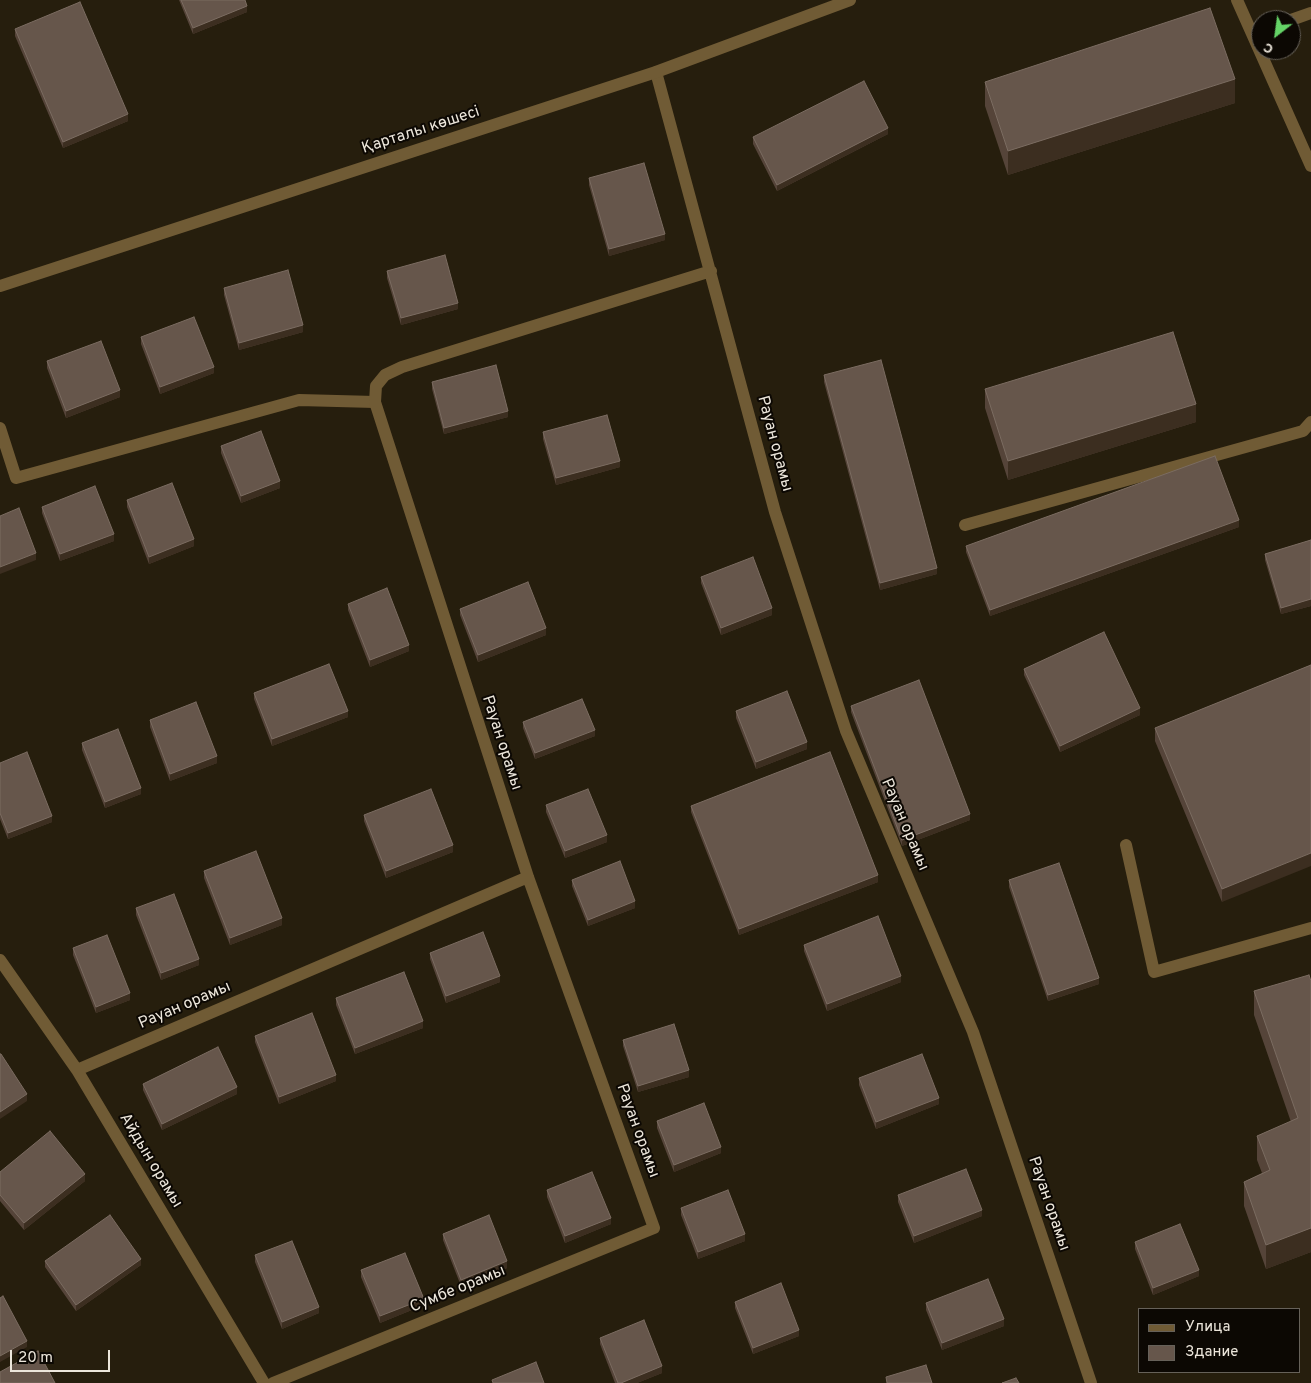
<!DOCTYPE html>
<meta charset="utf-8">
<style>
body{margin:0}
#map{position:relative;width:1311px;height:1383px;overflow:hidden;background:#261e0d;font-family:Overpass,sans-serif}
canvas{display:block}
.legend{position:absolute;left:1138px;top:1308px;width:162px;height:65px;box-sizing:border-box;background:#0c0803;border:1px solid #666159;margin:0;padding:6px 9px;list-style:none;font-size:15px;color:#ece6db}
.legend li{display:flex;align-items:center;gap:10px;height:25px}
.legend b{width:25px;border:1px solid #666159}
.north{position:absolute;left:1251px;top:10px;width:50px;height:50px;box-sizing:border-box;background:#0c0803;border:1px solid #666159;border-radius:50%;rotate:210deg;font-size:14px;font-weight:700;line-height:20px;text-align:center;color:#ece6db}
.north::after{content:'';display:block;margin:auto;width:18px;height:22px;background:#65d467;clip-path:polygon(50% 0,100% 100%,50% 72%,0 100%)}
.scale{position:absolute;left:10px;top:1350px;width:100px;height:22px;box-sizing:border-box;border:2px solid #ece6db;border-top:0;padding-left:6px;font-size:15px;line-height:18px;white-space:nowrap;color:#ece6db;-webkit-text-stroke:4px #0c0803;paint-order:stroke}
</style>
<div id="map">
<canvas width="1311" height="1383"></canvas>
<ul class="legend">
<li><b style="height:6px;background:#705b35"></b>Улица</li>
<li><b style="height:14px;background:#66564b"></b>Здание</li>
</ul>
<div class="north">С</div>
<div class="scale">20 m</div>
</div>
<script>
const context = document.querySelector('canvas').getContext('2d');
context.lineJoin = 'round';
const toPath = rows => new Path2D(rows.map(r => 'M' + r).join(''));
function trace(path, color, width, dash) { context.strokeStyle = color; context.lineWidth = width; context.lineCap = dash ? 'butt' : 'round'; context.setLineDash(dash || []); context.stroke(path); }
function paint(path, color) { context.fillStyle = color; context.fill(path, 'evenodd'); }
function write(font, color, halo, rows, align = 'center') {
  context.font = font + ' Overpass,sans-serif'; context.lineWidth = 4; context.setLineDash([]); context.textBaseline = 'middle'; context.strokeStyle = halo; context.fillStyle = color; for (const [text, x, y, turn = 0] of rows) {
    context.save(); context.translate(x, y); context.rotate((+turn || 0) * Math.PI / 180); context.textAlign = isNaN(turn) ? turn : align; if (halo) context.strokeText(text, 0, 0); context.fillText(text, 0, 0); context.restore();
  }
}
const service = toPath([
 [1237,0,1311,166],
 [1291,20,1311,13],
 [0,428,16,478,299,400,375,402],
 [965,525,1303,431,1311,422],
 [1126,845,1154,972,1311,928]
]);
const minor = toPath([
 [656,72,775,512,846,731,973,1032,1091,1383],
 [0,960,77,1070,264,1383],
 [77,1070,528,877],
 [273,1383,654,1228,528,877,375,402,376,386,385,375,402,367,711,271]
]);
const tertiary = toPath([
 [0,286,656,72,850,0]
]);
const wall = toPath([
 [179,0,245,0,247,12,193,34],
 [15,29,128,121,63,148,15,36],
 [985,82,1235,103,1008,175,985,106],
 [888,134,777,191,753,144,753,137],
 [589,178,665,240,609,256,589,185],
 [387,271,458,309,401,325,387,278],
 [224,288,303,332,239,350,224,295],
 [141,337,214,373,160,394,141,344],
 [47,361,120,397,66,418,47,368],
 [824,375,937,574,880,590,824,382],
 [432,382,508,417,444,434,432,389],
 [985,389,1196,422,1008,480,985,408],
 [543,432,620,467,556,485,543,439],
 [221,446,280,488,241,503,221,453],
 [127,500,194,546,149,564,127,507],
 [42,507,114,541,60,561,42,513],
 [1239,527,990,616,966,552,966,546],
 [1311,540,1311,606,1281,614,1265,560,1265,554],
 [701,577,772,615,721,635,701,583],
 [348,604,409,651,370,667,348,610],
 [460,609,546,635,478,662,460,615],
 [1311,665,1222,902,1155,741,1155,728],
 [1024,669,1140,715,1060,752,1024,675],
 [254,693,348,717,272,746,254,699],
 [851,706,970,820,902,846,851,712],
 [736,711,807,749,756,769,736,718],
 [150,720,217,763,170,781,150,727],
 [523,722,595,736,535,759,523,728],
 [82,743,141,794,105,808,82,750],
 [0,763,52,822,8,839,0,819],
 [546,805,607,842,565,858,546,812],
 [691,806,878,882,739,935,691,812],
 [364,815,453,852,386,878,364,821],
 [204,871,282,925,230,945,204,878],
 [572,880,635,908,588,926,572,886],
 [1009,880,1099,984,1048,1001,1009,887],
 [136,908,199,965,161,980,136,915],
 [804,945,901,982,827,1011,804,951],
 [73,948,130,1000,96,1013,73,955],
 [430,953,500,982,446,1003,430,959],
 [1311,981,1311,1252,1266,1269,1244,1206,1244,1182,1262,1173,1257,1160,1257,1136,1291,1122,1254,1015,1254,991],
 [336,998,423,1028,355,1054,336,1005],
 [255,1036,336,1081,279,1104,255,1042],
 [623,1040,689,1077,638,1092,623,1046],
 [859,1078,939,1104,876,1129,859,1085],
 [143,1084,237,1094,162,1130,143,1090],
 [657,1121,721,1153,674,1172,657,1128],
 [0,1172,85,1181,24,1230,0,1201],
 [547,1190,611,1224,565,1243,547,1197],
 [898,1195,982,1216,914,1243,898,1202],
 [681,1208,745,1241,698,1259,681,1215],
 [443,1234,507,1268,461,1286,443,1240],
 [1135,1242,1199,1276,1153,1295,1135,1249],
 [255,1255,319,1313,282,1329,255,1262],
 [45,1261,141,1265,76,1311,45,1267],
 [361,1270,424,1305,380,1323,361,1277],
 [735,1302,799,1336,753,1354,735,1308],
 [926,1303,1004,1326,942,1350,926,1310],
 [600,1338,662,1373,637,1383,615,1383,600,1344]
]);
const shadedWall = toPath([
 [247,6,247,12,193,34,193,28],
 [1235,79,1235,103,1008,175,1008,151],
 [128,114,128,121,63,148,63,142],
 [888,128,888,134,777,191,777,185],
 [665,234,665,240,609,256,609,249],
 [458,303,458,309,401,325,401,318],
 [303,325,303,332,239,350,239,343],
 [214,367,214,373,160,394,160,387],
 [120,390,120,397,66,418,66,411],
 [1196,404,1196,422,1008,480,1008,461],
 [508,411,508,417,444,434,444,428],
 [620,461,620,467,556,485,556,478],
 [280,481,280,488,241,503,241,496],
 [1239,520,1239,527,990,616,990,610],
 [114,534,114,541,60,561,60,554],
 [194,539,194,546,149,564,149,557],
 [36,553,36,560,0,574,0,567],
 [937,568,937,574,880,590,880,583],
 [1311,599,1311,606,1281,614,1281,608],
 [772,608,772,615,721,635,721,628],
 [546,628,546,635,478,662,478,655],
 [409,645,409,651,370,667,370,660],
 [1140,708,1140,715,1060,752,1060,746],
 [348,711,348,717,272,746,272,739],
 [595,730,595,736,535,759,535,753],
 [807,742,807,749,756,769,756,762],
 [217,756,217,763,170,781,170,774],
 [141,788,141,794,105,808,105,802],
 [970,814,970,820,902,846,902,840],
 [52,816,52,822,8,839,8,833],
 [607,835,607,842,565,858,565,851],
 [453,845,453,852,386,878,386,871],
 [1311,853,1311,866,1222,902,1222,889],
 [878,875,878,882,739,935,739,929],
 [635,901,635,908,588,926,588,920],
 [282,918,282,925,230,945,230,938],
 [199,959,199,965,161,980,161,973],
 [500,976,500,982,446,1003,446,996],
 [901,976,901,982,827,1011,827,1004],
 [1099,978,1099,984,1048,1001,1048,995],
 [130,993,130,1000,96,1013,96,1007],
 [423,1021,423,1028,355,1054,355,1048],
 [689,1070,689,1077,638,1092,638,1086],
 [336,1075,336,1081,279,1104,279,1097],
 [237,1087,237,1094,162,1130,162,1124],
 [27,1094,27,1101,0,1119,0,1112],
 [939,1098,939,1104,876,1129,876,1122],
 [721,1147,721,1153,674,1172,674,1165],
 [85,1174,85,1181,24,1230,24,1223],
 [982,1210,982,1216,914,1243,914,1236],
 [611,1218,611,1224,565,1243,565,1236],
 [1311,1228,1311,1252,1266,1269,1266,1245],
 [745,1234,745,1241,698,1259,698,1252],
 [141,1259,141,1265,76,1311,76,1305],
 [507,1261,507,1268,461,1286,461,1280],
 [1199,1270,1199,1276,1153,1295,1153,1288],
 [424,1299,424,1305,380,1323,380,1316],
 [319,1307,319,1313,282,1329,282,1322],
 [1004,1319,1004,1326,942,1350,942,1343],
 [799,1330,799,1336,753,1354,753,1348],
 [27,1341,27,1347,0,1362,0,1356],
 [662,1366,662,1373,637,1383,621,1383]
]);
const building = toPath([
 [181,0,245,0,247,6,193,28,181,0],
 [80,2,128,114,63,142,15,29,80,2],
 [1210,8,1235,79,1008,151,985,82,1210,8],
 [864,81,888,128,777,185,753,137,864,81],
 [644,163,665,234,609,249,589,178,644,163],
 [445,255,458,303,401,318,387,271,445,255],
 [288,270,303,325,239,343,224,288,288,270],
 [194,317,214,367,160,387,141,337,194,317],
 [1173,332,1196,404,1008,461,985,389,1173,332],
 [101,341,120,390,66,411,47,361,101,341],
 [881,360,937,568,880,583,824,375,881,360],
 [496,365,508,411,444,428,432,382,496,365],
 [607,415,620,461,556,478,543,432,607,415],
 [261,431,280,481,241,496,221,446,261,431],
 [1215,456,1239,520,990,610,966,546,1215,456],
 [172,483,194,539,149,557,127,500,172,483],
 [95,486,114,534,60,554,42,507,95,486],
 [19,508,36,553,0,567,0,516,19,508],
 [1311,540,1311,599,1281,608,1265,554,1311,540],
 [753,557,772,608,721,628,701,577,753,557],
 [528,582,546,628,478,655,460,609,528,582],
 [387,588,409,645,370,660,348,604,387,588],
 [1104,632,1140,708,1060,746,1024,669,1104,632],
 [329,664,348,711,272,739,254,693,329,664],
 [1311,665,1311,853,1222,889,1155,728,1311,665],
 [919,680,970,814,902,840,851,706,919,680],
 [787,691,807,742,756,762,736,711,787,691],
 [582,699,595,730,535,753,523,722,582,699],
 [196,702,217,756,170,774,150,720,196,702],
 [118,729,141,788,105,802,82,743,118,729],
 [27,752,52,816,8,833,0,813,0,763,27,752],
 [830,752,878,875,739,929,691,806,830,752],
 [431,789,453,845,386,871,364,815,431,789],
 [588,789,607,835,565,851,546,805,588,789],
 [256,851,282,918,230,938,204,871,256,851],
 [620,861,635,901,588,920,572,880,620,861],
 [1059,863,1099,978,1048,995,1009,880,1059,863],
 [174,894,199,959,161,973,136,908,174,894],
 [878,916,901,976,827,1004,804,945,878,916],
 [483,932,500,976,446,996,430,953,483,932],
 [107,935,130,993,96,1007,73,948,107,935],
 [404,972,423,1021,355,1048,336,998,404,972],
 [1309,975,1311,981,1311,1228,1266,1245,1244,1182,1270,1170,1257,1136,1298,1118,1254,991,1309,975],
 [312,1013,336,1075,279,1097,255,1036,312,1013],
 [674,1024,689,1070,638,1086,623,1040,674,1024],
 [218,1047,237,1087,162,1124,143,1084,218,1047],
 [0,1054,1,1054,27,1094,0,1112,0,1054],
 [922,1054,939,1098,876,1122,859,1078,922,1054],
 [704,1103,721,1147,674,1165,657,1121,704,1103],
 [50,1131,85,1174,24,1223,0,1195,0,1172,50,1131],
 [966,1169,982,1210,914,1236,898,1195,966,1169],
 [592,1172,611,1218,565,1236,547,1190,592,1172],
 [728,1190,745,1234,698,1252,681,1208,728,1190],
 [110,1215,141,1259,76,1305,45,1261,110,1215],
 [489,1215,507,1261,461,1280,443,1234,489,1215],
 [1180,1224,1199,1270,1153,1288,1135,1242,1180,1224],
 [292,1241,319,1307,282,1322,255,1255,292,1241],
 [405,1253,424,1299,380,1316,361,1270,405,1253],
 [988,1279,1004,1319,942,1343,926,1303,988,1279],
 [781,1283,799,1330,753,1348,735,1302,781,1283],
 [3,1296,27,1341,0,1356,0,1298,3,1296],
 [644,1320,662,1366,621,1383,618,1383,600,1338,644,1320],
 [38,1351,55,1383,0,1383,0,1372,38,1351],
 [536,1362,544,1383,493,1383,492,1380,536,1362],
 [926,1365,932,1383,887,1383,886,1377,926,1365],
 [1016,1378,1019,1383,1002,1383,1016,1378]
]);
const streetNames = [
 ["Қарталы көшесі",421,131,-18],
 ["Рауан орамы",774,444,75],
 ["Рауан орамы",501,743,72],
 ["Рауан орамы",904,825,67],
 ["Рауан орамы",185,1006,-23],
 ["Рауан орамы",637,1131,70],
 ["Айдын орамы",150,1161,59],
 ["Рауан орамы",1048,1204,71],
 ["Сумбе орамы",458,1290,-22]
];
trace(service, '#705b35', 12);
trace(minor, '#705b35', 12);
trace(tertiary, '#705b35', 12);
paint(wall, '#554439');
paint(shadedWall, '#3c2e20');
paint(building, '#66564b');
trace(building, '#7b6c61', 1);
write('16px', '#ece6db', '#0c0803', streetNames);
</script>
